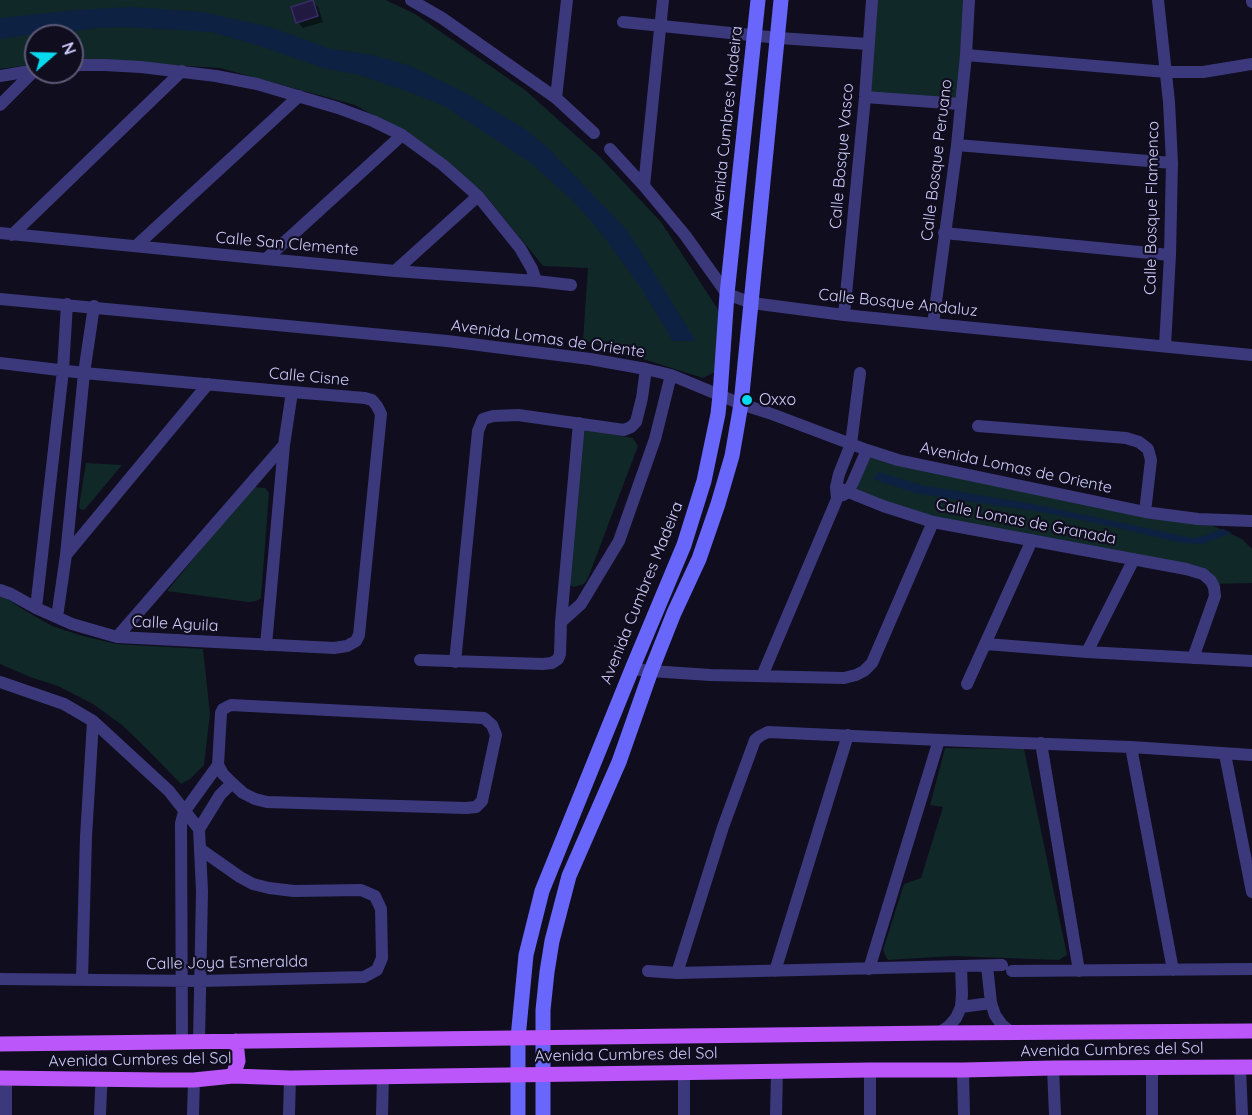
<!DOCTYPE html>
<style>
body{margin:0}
#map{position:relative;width:1252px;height:1115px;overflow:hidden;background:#100d1e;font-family:Quicksand,sans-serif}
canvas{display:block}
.north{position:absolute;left:24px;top:24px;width:60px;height:60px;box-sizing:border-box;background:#100d1e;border:2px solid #5d5977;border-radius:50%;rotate:70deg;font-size:16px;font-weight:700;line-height:24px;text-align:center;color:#d1ccfd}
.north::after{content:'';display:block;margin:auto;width:21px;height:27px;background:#07daee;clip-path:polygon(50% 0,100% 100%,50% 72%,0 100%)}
</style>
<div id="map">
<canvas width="1252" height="1115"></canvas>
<div class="north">N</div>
</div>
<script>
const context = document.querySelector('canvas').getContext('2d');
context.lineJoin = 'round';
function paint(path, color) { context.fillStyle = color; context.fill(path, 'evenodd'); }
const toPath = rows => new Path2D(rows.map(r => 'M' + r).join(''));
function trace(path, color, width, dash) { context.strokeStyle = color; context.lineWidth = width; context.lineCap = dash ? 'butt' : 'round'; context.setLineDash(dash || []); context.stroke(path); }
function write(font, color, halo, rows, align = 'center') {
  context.font = font + ' Quicksand,sans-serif'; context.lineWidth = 4.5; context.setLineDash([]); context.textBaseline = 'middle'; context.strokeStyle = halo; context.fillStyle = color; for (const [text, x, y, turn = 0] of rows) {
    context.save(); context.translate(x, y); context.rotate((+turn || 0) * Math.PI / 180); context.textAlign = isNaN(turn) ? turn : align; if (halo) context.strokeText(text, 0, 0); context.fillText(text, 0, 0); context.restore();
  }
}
const green = toPath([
 [0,0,386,0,415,14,525,90,600,157,661,222,721,314,717,371,703,378,583,340,588,268,543,266,482,191,418,140,355,105,220,68,83,60,72,61,72,36,36,36,36,64,0,69],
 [872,0,969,0,960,104,865,97],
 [583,429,633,438,638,446,588,578,584,584,574,587,565,583],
 [867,450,1198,519,1242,539,1252,549,1252,583,1213,584,1203,574,933,522,848,492],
 [86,463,122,465,87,507,84,510,80,509,79,506],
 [254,487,265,488,269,493,261,598,256,601,248,602,167,591,250,490],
 [0,594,24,610,52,626,83,636,116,644,203,649,210,714,204,765,190,779,181,784,144,746,122,725,93,704,58,686,30,677,0,664],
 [945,748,1024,749,1067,955,1059,960,953,956,888,960,885,955,883,950,904,884,921,878,943,807,930,805]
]);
const water = toPath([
 [132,7,202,12,269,27,331,49,372,55,408,65,464,92,528,131,548,148,627,230,696,341,673,341,641,288,602,234,575,203,531,163,444,106,409,92,359,75,323,68,260,46,211,32,126,27,96,28,62,33,26,35,0,39,0,18,76,10],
 [879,472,921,485,1043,506,1188,537,1197,538,1223,529,1232,533,1202,544,1182,543,1109,526,1041,512,919,494,873,479]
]);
const shadow = toPath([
 [313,2,318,7,323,22,303,28,298,22]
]);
const building = toPath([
 [313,0,318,16,296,23,291,7,313,0]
]);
const street = toPath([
 [411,0,442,18,556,98,594,133],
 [1158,0,1169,102,1172,163,1170,255,1165,346],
 [1252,0,1252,2],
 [623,22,779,38,868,44],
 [966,55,1166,72,1203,72,1252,64],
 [72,65,104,65,141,67,216,76,257,84,338,108,373,121,402,135,443,165,478,196,520,248,532,269,536,281],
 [0,76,36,70],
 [865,97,960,104],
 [556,98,567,0],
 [0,105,35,70],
 [957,145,1172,163],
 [610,149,644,186,685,235,727,294,752,303,844,315,933,324,1252,355],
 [644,186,663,0],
 [0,233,266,259,395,271,536,281,571,285],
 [944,233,1170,255],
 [12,235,182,71],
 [136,246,299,96],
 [266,259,402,135],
 [395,271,478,196],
 [0,299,447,341,590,359,646,369,671,375,741,404,769,413,867,450,898,460,1145,512,1198,519,1252,521],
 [844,315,865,97,872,0],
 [933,324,957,145,966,55,969,0],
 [0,363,84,373,292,392,365,398,372,400,377,406,381,414,359,635,356,641,347,646,334,648,117,637,72,624,36,608,11,594,0,590],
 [978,426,1126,438,1139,442,1148,449,1151,460,1145,512],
 [836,487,883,506,933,522,1186,569,1203,574,1211,581,1214,587,1215,596,1193,658],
 [843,495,848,492,853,482,867,450],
 [66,555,208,384],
 [36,608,63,370,67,304],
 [57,617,66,555,84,373,94,306],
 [561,622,581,604,619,541,655,439,671,375],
 [117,637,284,445],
 [986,644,1087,652,1252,661],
 [266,645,284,445,292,392],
 [1087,652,1134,559],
 [420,660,543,664,552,663,558,659,560,654,561,622,579,423],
 [455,662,478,431,483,419,493,416,518,415,624,430,631,427,636,422,642,398,646,369],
 [632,669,651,671,710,675,844,678,856,675,864,671,872,663,933,522],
 [762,676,837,499,836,487,839,474,851,444,860,373],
 [0,682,64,704,93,721,169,791,199,829],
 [967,684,1032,540],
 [231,705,484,718,492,725,496,735,482,801,476,807,466,808,267,802,255,799,243,793,232,783,223,774,218,765,221,713,223,709,231,705],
 [1041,743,1079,971],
 [1131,747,1173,970],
 [1225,754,1252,892],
 [987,966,991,1003,995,1015,1002,1025,1012,1033],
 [869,969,939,740],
 [648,971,677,973,1002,965],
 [775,971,848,735],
 [1012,971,1252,969],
 [677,973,723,827,755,740,760,736,768,732,939,740,1131,747,1252,755],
 [0,979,199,981,364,977,377,970,382,958,381,909,375,896,361,890,294,891,269,888,253,884,240,877,200,849],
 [82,979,86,837,93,721],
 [961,1007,991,1003],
 [939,1033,949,1026,956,1018,961,1007,962,994,961,966],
 [182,1042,181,823,184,812,218,765],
 [199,1042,202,891,199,829,220,795,232,783],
 [1240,1067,1242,1115],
 [1053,1068,1055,1115],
 [870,1070,870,1115],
 [963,1070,964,1115],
 [6,1078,6,1115],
 [100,1115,101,1091,102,1079],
 [193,1115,194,1080],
 [289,1115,290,1078],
 [382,1115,383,1077],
 [684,1115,684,1073],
 [776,1115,777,1071],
 [1152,1115,1152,1067]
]);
const secondary = toPath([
 [518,1115,518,1038,526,955,542,891,632,669,684,545,704,481,718,414,720,395,727,294,758,0],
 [543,1115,543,1010,547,972,552,941,569,876,619,762,651,671,674,613,699,559,718,504,732,456,741,404,781,0]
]);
const primary = toPath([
 [0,1044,939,1033,1252,1031],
 [233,1076,238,1061,236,1041],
 [0,1078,161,1080,194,1080,233,1076,290,1078,870,1070,963,1070,1053,1068,1252,1067]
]);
const markers = [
 [747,400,6,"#07daee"]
];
const streetNames = [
 ["Avenida Cumbres Madeira",727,123,-84],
 ["Calle Bosque Vasco",842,156,-85],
 ["Calle Bosque Peruano",937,160,-83],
 ["Calle Bosque Flamenco",1152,208,-89],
 ["Calle San Clemente",287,244,5],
 ["Calle Bosque Andaluz",898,303,6],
 ["Avenida Lomas de Oriente",548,339,8],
 ["Calle Cisne",309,377,5],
 ["Avenida Lomas de Oriente",1016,468,12],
 ["Calle Lomas de Granada",1026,522,11],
 ["Avenida Cumbres Madeira",642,593,-68],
 ["Calle Aguila",175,624,3],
 ["Calle Joya Esmeralda",227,963,-1],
 ["Avenida Cumbres del Sol",1112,1050,-1],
 ["Avenida Cumbres del Sol",626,1055,-1],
 ["Avenida Cumbres del Sol",140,1060,-1]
];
const poiNames = [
 ["Oxxo",759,400]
];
paint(green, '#102827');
paint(water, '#0d2242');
paint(shadow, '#0007');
paint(building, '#21193f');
trace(building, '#382c6a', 1.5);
trace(street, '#3b397c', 12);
trace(secondary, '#6866fb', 15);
trace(primary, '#bb56fa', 15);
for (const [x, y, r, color] of markers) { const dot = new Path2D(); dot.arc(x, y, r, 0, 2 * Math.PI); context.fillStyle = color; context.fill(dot); trace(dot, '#100d1e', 2); }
write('16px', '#d1ccfd', '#100d1e', streetNames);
write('16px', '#d1ccfd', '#100d1e', poiNames, 'left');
</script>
